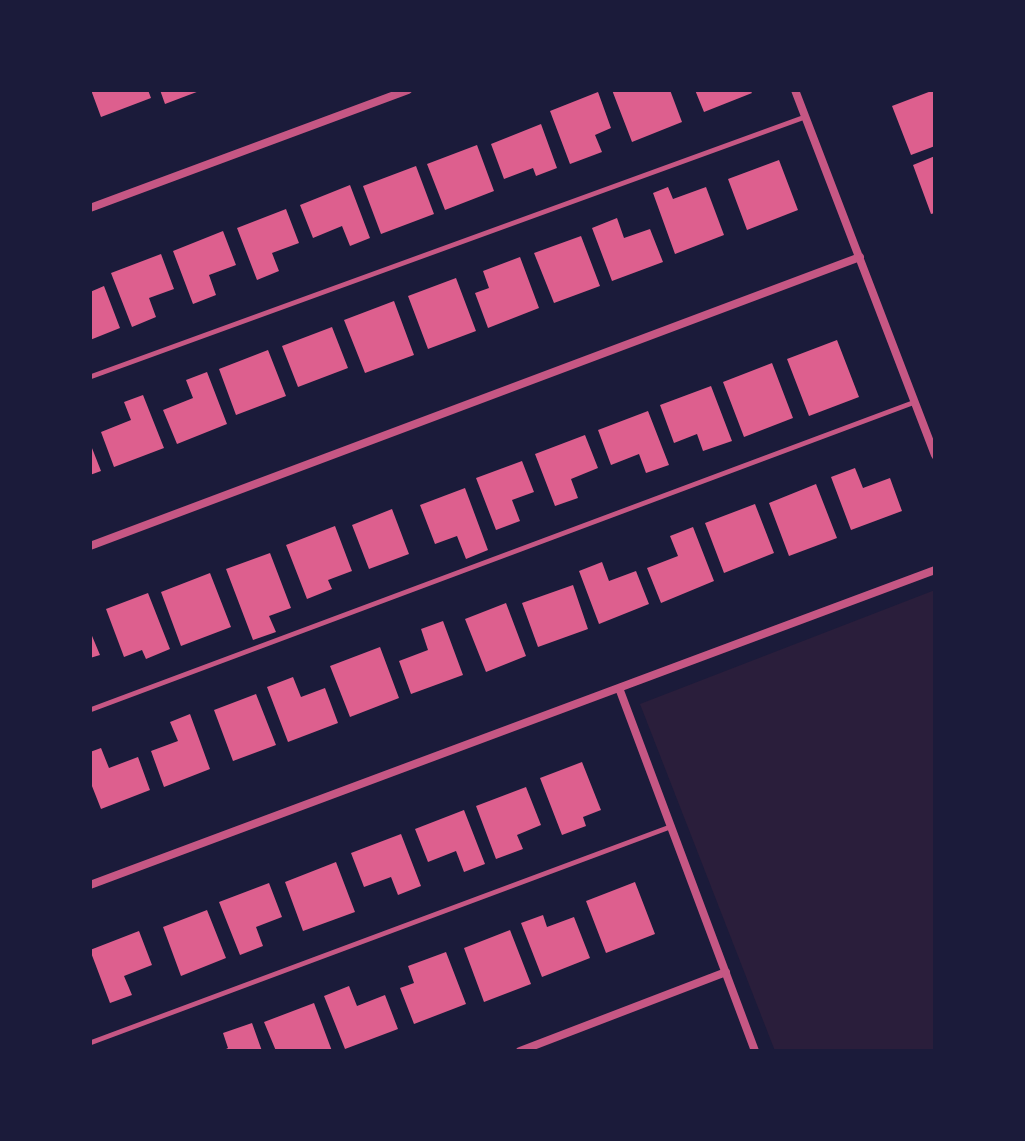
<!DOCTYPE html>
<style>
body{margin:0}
#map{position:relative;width:1025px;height:1141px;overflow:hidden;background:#1b1b3a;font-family:"Public Sans",sans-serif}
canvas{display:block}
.frame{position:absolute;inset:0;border:92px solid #1b1b3a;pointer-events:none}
</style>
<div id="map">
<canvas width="1025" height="1141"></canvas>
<div class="frame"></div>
</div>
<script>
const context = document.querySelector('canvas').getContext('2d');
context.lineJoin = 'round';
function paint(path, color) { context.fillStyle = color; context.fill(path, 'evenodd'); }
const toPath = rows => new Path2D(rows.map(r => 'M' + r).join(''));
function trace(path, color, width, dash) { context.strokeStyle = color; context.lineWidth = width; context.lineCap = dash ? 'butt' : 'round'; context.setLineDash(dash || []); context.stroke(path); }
const green = toPath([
 [935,590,935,1051,775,1051,640,704]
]);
const building = toPath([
 [91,90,148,90,151,98,101,117],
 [160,90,202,90,165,104],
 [612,90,670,90,682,122,632,142],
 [695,90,750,90,752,93,704,112],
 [934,90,935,146,911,155,892,106],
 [598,92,611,128,595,135,602,152,570,164,550,111],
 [541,124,557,168,536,176,533,168,504,179,491,144],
 [477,145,494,191,445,210,427,164],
 [935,156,935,213,931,214,913,165],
 [779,160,798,210,747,230,728,179],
 [416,166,434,214,381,234,363,186],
 [350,185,370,238,350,246,342,226,313,238,300,205],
 [668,187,673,199,706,187,724,235,675,254,653,193],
 [286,209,299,243,272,253,279,271,257,280,237,228],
 [617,218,624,238,650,229,663,262,612,281,592,228],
 [223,231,236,265,209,275,216,295,193,304,173,251],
 [581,236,600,286,554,303,534,253],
 [161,254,174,289,149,298,156,317,132,327,111,273],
 [520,257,539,308,488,328,475,293,489,288,483,271],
 [456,278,476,331,428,349,408,296],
 [104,286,120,328,90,340,90,292],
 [394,301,414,355,365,373,344,320],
 [332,327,348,368,298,387,282,346],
 [837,340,859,397,809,416,787,359],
 [268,350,286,396,236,415,219,369],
 [772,363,793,418,744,437,723,382],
 [207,372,227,424,177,444,163,410,193,398,186,380],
 [711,386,732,441,703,451,697,434,674,443,660,405],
 [143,395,164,448,114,467,101,432,131,420,124,402],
 [648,411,669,465,646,473,639,454,611,465,598,430],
 [585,435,598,468,571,479,578,498,555,506,535,454],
 [90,443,101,471,90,475],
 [522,461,534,492,512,500,520,521,496,530,476,478],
 [855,468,863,488,890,478,902,511,851,530,831,477],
 [816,484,837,538,789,556,769,503],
 [465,488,488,550,466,559,457,536,435,544,420,505],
 [755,504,774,553,724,573,705,523],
 [392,509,409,554,369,569,352,525],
 [335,526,352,571,328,580,332,589,307,599,286,545],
 [693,527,714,581,661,603,647,568,678,556,670,536],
 [270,553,291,608,269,616,276,632,253,640,226,569],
 [602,562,609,581,636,571,649,604,599,624,579,571],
 [210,573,231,627,181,646,161,592],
 [573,585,588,629,538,647,522,603],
 [148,593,170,649,146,659,142,650,124,657,106,609],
 [506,603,526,656,486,672,465,619],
 [443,621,463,675,411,694,399,661,428,650,421,629],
 [90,631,100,655,90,658],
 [380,647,399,698,350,717,330,666],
 [293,677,301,697,325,688,338,723,288,742,267,687],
 [256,694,276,745,233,761,214,710],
 [190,714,210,769,164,787,151,751,178,741,170,722],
 [101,748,109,768,138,757,150,790,101,809,90,781,90,752],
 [582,762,601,810,583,817,586,826,562,835,540,778],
 [526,787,541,825,517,835,523,849,496,859,476,806],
 [464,810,485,864,464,872,456,851,428,862,415,829],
 [401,834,421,886,398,895,391,877,364,887,351,853],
 [336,862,355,912,303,931,285,882],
 [635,882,655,934,606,953,586,901],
 [269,883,282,917,256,927,263,946,240,955,219,902],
 [207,910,226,958,181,976,163,927],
 [543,915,547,927,574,917,590,958,542,977,521,923],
 [510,930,531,984,484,1002,464,948],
 [139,931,152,965,124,976,132,995,110,1003,90,950],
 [446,952,466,1004,414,1024,400,988,414,983,408,966],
 [349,986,357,1006,385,995,398,1029,345,1049,324,996],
 [314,1003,332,1051,276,1051,264,1022],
 [252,1023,262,1051,222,1051,228,1048,223,1033]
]);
const service = toPath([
 [90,377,805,117],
 [90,710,915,402],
 [90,1043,670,827]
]);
const minor = toPath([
 [795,90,935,455],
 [90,208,408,90],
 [90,546,860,257],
 [619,688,755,1051],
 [90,885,935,570],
 [520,1051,726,972]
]);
paint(green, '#2a1e3b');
paint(building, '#dd5f8e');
trace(service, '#c65784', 5);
trace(minor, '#c65784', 8);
</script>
